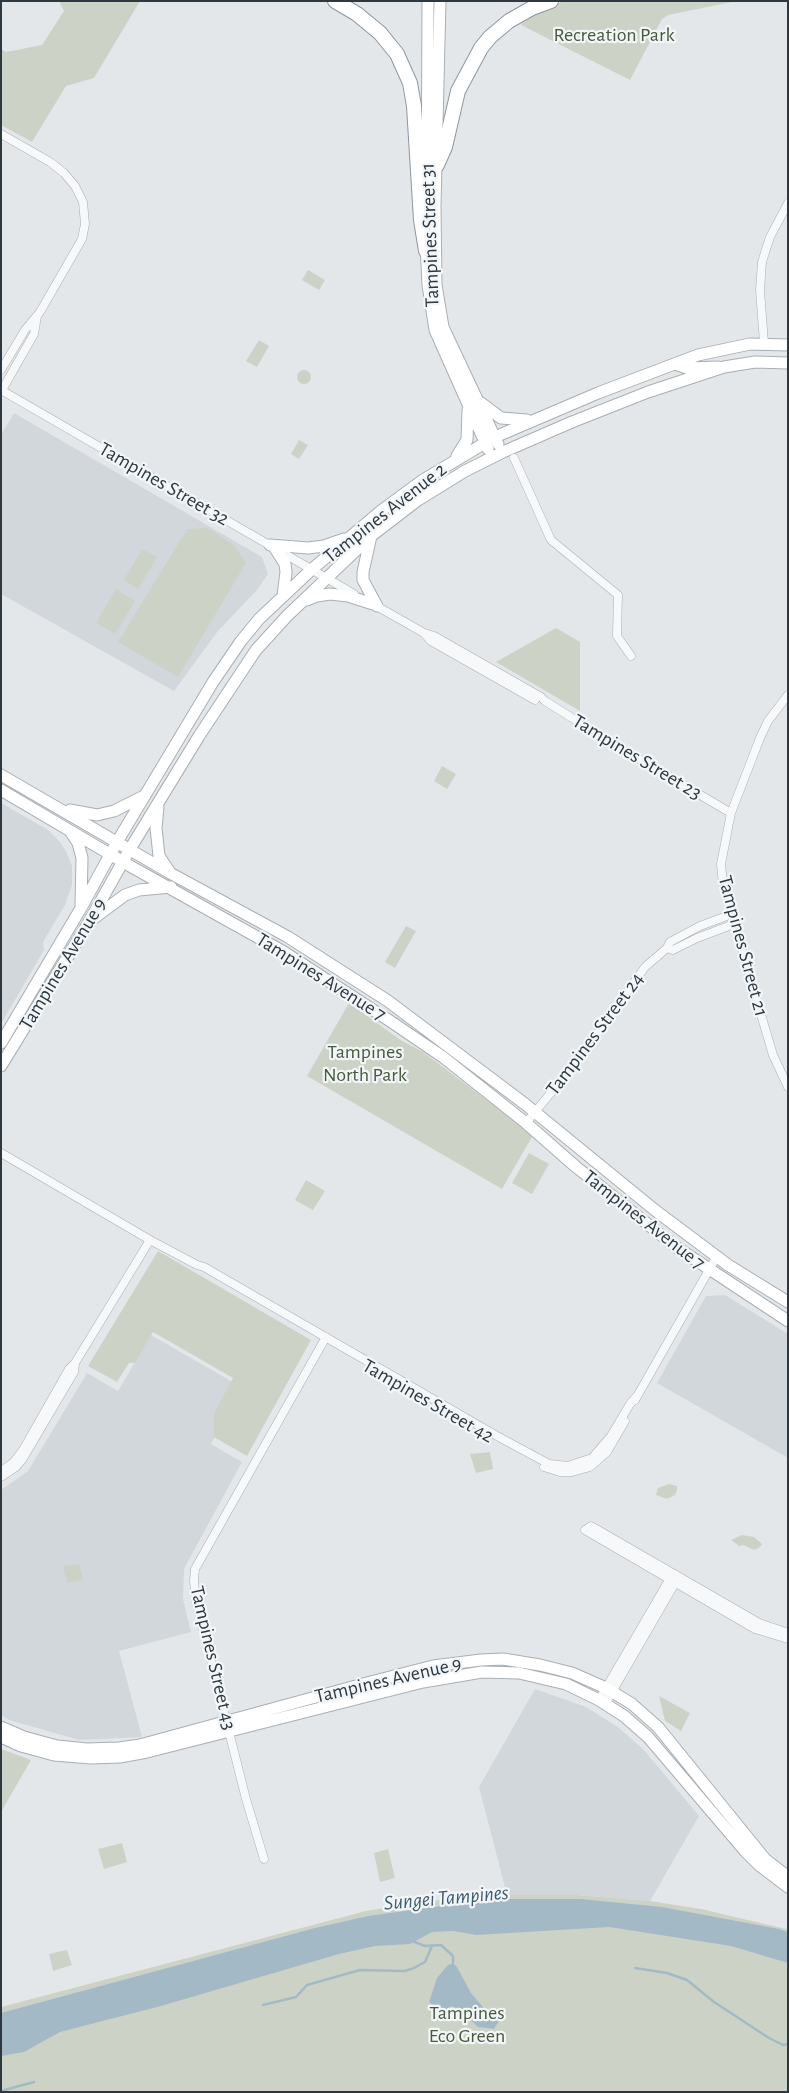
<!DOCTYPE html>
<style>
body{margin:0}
#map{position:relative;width:789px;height:2093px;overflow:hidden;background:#e4e7ea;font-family:"Alegreya Sans",sans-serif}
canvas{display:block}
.frame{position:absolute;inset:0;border:2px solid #2d3841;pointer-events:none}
</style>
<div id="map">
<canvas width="789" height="2093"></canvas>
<div class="frame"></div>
</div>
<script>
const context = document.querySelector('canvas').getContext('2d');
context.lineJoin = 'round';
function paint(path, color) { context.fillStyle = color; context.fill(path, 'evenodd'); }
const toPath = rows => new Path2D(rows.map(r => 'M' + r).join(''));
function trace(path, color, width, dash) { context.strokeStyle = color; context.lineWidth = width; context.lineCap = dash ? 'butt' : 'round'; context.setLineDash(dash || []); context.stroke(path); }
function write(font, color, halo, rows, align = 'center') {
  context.font = font + ' "Alegreya Sans",sans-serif'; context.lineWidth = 4.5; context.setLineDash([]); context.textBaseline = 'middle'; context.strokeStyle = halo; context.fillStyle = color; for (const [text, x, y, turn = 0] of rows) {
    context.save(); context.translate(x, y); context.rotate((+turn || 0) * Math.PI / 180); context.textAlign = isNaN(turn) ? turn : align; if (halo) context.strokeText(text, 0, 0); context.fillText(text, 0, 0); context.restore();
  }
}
const built = toPath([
 [14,413,262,557,268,574,257,590,218,631,174,691,1,594,1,435],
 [1,803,48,830,60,842,66,851,72,866,72,885,65,905,43,942,44,950,1,1024],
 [725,1295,788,1334,788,1458,657,1383,706,1296],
 [151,1335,243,1388,211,1444,242,1462,184,1569,183,1599,191,1632,119,1651,142,1737,79,1740,9,1720,1,1715,1,1490,28,1471,87,1373,118,1391],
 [535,1689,586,1707,618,1727,644,1750,699,1816,650,1901,577,1895,507,1895,479,1787]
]);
const green = toPath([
 [59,1,140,1,94,78,66,86,32,142,1,125,1,49,6,52,42,45,64,11],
 [564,1,737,1,668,15,662,19,630,80,521,25,528,16],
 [308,270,325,280,319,290,302,280],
 [259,340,269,346,257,367,246,361],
 '297 377a7 7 0 1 1 14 0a7 7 0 1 1-14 0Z',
 [299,440,308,445,299,459,291,454],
 [207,528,234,545,246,563,178,677,118,642,187,529],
 [142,549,157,557,138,589,124,580],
 [116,589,135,601,115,634,96,623],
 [556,628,580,642,580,711,496,662],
 [442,766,456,774,447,789,434,781],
 [406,926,416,931,395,968,385,962],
 [349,1003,402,1041,423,1052,533,1135,502,1189,307,1076],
 [529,1153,549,1164,532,1194,512,1183],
 [306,1180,325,1191,313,1210,295,1200],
 [158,1251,311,1340,247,1456,214,1437,214,1414,233,1378,153,1332,135,1363,129,1363,117,1382,88,1366],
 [490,1452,493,1469,476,1473,470,1454],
 [669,1484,677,1486,677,1490,675,1495,667,1499,656,1495,658,1488],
 [742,1535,754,1537,762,1544,759,1548,754,1550,743,1545,739,1546,731,1540],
 [79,1564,83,1580,67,1583,63,1566],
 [659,1696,690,1713,681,1731,665,1721],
 [1,1749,31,1760,1,1812],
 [122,1843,127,1862,104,1869,98,1849],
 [388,1849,395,1878,380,1882,374,1853],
 [507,1895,577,1895,650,1901,701,1909,786,1929,788,1926,788,2092,1,2092,1,2007,366,1911,427,1901],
 [67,1950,72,1965,53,1971,49,1954]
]);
const water = toPath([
 [493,1899,581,1899,662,1907,779,1929,788,1932,788,1963,731,1946,609,1927,476,1935,453,1931,432,1932,410,1944,375,1946,339,1954,161,2006,60,2032,24,2052,1,2056,1,2013,315,1928,368,1916],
 [453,1963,457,1967,471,1993,488,2013,499,2021,494,2029,478,2027,461,2011,452,2006,445,2010,438,2009,429,2002,437,1978,448,1965]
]);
const stream = toPath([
 [412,1941,425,1946,441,1945,453,1956,453,1963],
 [635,1968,667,1973,687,1980,714,2002,769,2038,783,2045,788,2044],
 [263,2005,296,1997,307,1985,360,1970,405,1971,414,1968,425,1962,432,1946],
 [1,2091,34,2082]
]);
const street = toPath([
 [1,134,50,162,64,173,75,186,83,202,85,224,82,239,40,312,25,330,1,370],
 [764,343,760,290,762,262,770,237,788,203],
 [1,390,354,594],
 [2,390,34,334,37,316],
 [514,458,551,540,618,595,617,636,631,656],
 [373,604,424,633,434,636,541,697,545,701,622,749,731,813],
 [424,633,431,641,535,700],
 [788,695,768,721,760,738,731,813,721,864,723,884,752,984,773,1055,788,1087],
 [667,948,673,950,697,938,734,924],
 [526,1123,582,1055,645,967,667,948,670,942,700,926,732,914],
 [1,1153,150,1240,197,1265,204,1267,497,1436,549,1464,568,1466,592,1458,611,1436,630,1404,637,1396],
 [635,1400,717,1256],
 [544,1467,560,1472,572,1472,590,1467,607,1452,625,1421],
 [1,1471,14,1462,23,1450,69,1369,75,1363,150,1240],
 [1,1477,16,1467,22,1460,74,1372,75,1363],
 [788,1633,759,1623,591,1526,585,1530,755,1629,788,1639],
 [599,1700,672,1575],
 [605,1704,678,1578],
 [264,1859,246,1799,196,1601,194,1581,195,1569,326,1337]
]);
const secondary = toPath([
 [440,1,435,206,436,285,443,327,498,444],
 [427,221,428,1],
 [426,244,428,285,435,330,488,449],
 [675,364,687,368,718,367],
 [481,403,501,418,527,420],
 [457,456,467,440,468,410],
 [371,536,363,572,363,580,377,606],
 [270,545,308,548,324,546,344,539],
 [275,548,285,564,286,572,283,596],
 [307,600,317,596,330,594,348,596,373,604],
 [1,775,170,873,288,937,388,1001,525,1104,656,1211,728,1265,788,1302],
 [1,790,130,866,284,952,390,1021,443,1057,526,1123,575,1166,676,1247,788,1321],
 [158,807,156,828,159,856,169,871],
 [70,810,97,815,114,811,144,796],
 [70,831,78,843,82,858,81,905],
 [94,918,125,895,139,890,171,887],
 [1,1043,81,908,117,842,213,682,241,641,259,619,311,570,381,511,423,480,495,437,598,393,698,355,750,344,788,345],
 [1,1066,89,922,130,849,199,736,256,650,287,616,371,536,418,500,465,471,503,452,572,422,648,392,724,367,755,362,788,363],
 [1,1727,24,1737,57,1746,87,1749,119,1748,140,1745,367,1683,433,1666,481,1660,503,1659,540,1665,572,1673,606,1688,632,1704,658,1727,765,1859,788,1877],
 [1,1737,21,1746,54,1755,91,1758,120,1757,147,1752,423,1682,482,1672,519,1673,566,1684,599,1700,624,1716,648,1737,745,1851,759,1865,788,1887]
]);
const highway = toPath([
 [335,1,357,14,380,33,397,54,410,83,414,106,421,220,426,251],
 [437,165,445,147,458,91,481,48,490,37,509,21,532,8,551,1]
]);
const parkNames = [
 ["Recreation Park",614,35],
 ["Tampines",365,1052],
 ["North Park",365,1075],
 ["Tampines",467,2013],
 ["Eco Green",467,2036]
];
const streetNames = [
 ["Tampines Street 31",430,235,-92],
 ["Tampines Street 32",164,484,30],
 ["Tampines Avenue 2",385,513,-38],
 ["Tampines Street 23",637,757,31],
 ["Tampines Street 21",743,946,75],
 ["Tampines Avenue 9",63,964,-59],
 ["Tampines Avenue 7",321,977,32],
 ["Tampines Street 24",595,1034,-53],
 ["Tampines Avenue 7",644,1220,38],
 ["Tampines Street 42",428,1401,30],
 ["Tampines Street 43",213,1658,77],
 ["Tampines Avenue 9",388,1680,-13]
];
const waterNames = [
 ["Sungei Tampines",446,1898,-5]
];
paint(built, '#d2d7dc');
paint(green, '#ccd3c6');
paint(water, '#a3bac6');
trace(stream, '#a3bac6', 2.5);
trace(street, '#a9afb4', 9);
trace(secondary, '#a9afb4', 13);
trace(highway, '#8d97a0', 16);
trace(street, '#f6f8f9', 8);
trace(secondary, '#fff', 11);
trace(highway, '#fff', 14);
write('20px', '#475b3c', '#f3f6f8', parkNames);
write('20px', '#2d3841', '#f3f6f8', streetNames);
write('italic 21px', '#3b5c71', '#f3f6f8', waterNames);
</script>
